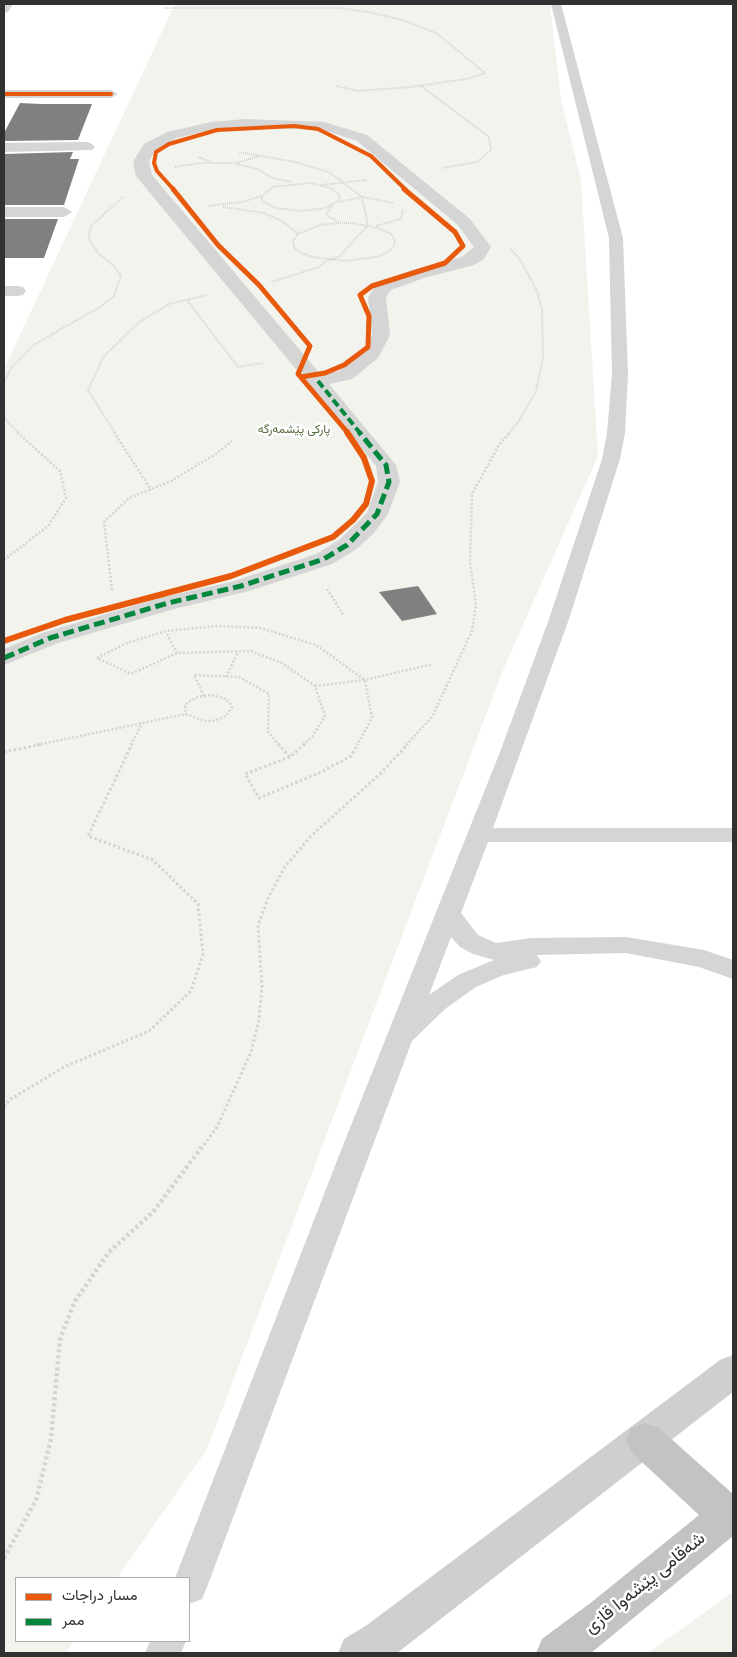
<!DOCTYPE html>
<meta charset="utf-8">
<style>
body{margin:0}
#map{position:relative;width:737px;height:1657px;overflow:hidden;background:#fff;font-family:"PT Sans",Vazirmatn,sans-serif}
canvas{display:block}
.frame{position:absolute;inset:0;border:5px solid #313131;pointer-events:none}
.legend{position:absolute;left:15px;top:1577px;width:175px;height:65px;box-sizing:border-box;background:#fff;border:1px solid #adadad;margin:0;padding:6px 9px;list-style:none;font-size:15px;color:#313131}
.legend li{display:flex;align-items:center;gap:10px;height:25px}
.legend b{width:25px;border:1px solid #adadad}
</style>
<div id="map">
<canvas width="737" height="1657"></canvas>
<div class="frame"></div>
<ul class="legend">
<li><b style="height:6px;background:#e8590c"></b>مسار دراجات</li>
<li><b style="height:6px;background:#00873e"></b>ممر</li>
</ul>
</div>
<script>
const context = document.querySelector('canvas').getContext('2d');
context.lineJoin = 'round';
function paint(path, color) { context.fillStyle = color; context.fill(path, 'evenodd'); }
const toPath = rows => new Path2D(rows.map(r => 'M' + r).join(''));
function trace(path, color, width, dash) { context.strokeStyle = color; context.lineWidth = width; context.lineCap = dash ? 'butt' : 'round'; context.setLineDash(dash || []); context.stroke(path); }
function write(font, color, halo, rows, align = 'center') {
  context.font = font + ' "PT Sans",Vazirmatn,sans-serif'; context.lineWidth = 5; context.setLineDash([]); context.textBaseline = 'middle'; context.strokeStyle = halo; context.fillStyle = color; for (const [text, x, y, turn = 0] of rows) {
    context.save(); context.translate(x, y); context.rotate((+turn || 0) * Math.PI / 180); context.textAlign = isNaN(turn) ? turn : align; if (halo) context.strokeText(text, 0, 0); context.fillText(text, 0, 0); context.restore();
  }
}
const green = toPath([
 [175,4,550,4,561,100,581,180,598,456,503,670,207,1449,117,1578,16,1578,16,1641,74,1641,66,1653,4,1653,4,369],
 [733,1592,733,1653,648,1653]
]);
const building = toPath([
 [20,103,41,104,92,104,78,140,4,141,4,133],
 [73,152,70,159,79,159,64,205,4,205,4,154],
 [4,219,58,219,44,258,4,258],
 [418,586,437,614,402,621,379,592]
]);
const pathFar3 = toPath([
 [165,8,341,8,368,12,402,20,436,33,485,73,467,79,410,87,358,91,336,86],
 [421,86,489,137,491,150,477,162,443,168],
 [239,152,295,162,329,172,362,197,368,225,339,257,328,260,319,267,272,282],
 [198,157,213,163],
 [237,164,258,169,272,178,292,182],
 [175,167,200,163,236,163,259,156],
 [310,183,331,188,340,196,339,200,326,208,301,211,276,208,262,201,262,196,273,187,310,183],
 [321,185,367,180],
 [339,202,362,197,394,203],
 [209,206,242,202,262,196],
 [332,206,327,213,328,216,339,222],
 [223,207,264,213,282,221,298,234],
 [336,223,353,223,381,229,391,234,395,240,394,246,388,252,376,257,345,261,313,257,301,253,294,247,293,241,298,234,320,225,336,223],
 [376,226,401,219,403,209],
 [187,300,238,367,263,363],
 [4,382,12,367,35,344,100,307,114,296,121,276,114,266,99,254,90,241,89,234,91,226,123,197],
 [4,411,6,420,19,433],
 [115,433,88,390,104,356,138,323,169,304,207,295],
 [509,433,519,421,536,391,543,358,542,310,537,291,521,261,511,249]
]);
const pathFar2 = toPath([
 [114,432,151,490],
 [4,560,48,526,66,498,60,471,17,432],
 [327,589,344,616],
 [112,590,104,522,129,498,171,481,216,454,232,441],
 [167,634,177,653],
 [226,677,238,652],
 [315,686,365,680,433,664],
 [212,695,226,699,230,703,232,707,226,716,213,721,204,721,186,714,185,706,188,702,198,697,212,695],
 [204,696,194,675,239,677,269,694,268,732,279,745],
 [37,745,186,714],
 [131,745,142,723],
 [303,745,312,737,325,716,315,686,282,663,251,651,177,653,131,674,97,658,127,643,166,631,218,626,260,628,316,645,365,680,372,718,357,745],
 [406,745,432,717,472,631,476,605,470,562,472,494,499,445,510,432]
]);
const pathFar1 = toPath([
 [278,744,290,757],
 [305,744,290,757,245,774,259,798,319,773,351,756,358,744],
 [4,752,43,744],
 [4,1107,9,1100,64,1067,149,1031,191,991,203,954,198,904,153,860,88,836,132,744],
 [204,1145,217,1127,251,1052,259,1020,262,986,258,925,268,898,284,868,310,837,381,773,408,744]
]);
const path = toPath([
 [4,1558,36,1500,51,1439,60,1339,75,1301,109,1252,153,1212,204,1144]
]);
const lane = toPath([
 [551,4,561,4,623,238,628,374,625,433,620,459,569,619,493,828,733,828,733,842,488,842,461,913,478,935,496,943,531,938,626,937,704,950,733,960,733,979,699,967,626,953,537,955,541,961,537,967,504,975,476,987,445,1009,412,1041,207,1587,202,1599,189,1604,189,1578,175,1578,340,1153,500,752,549,619,602,459,607,433,612,374,609,238,551,4],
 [451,937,460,947,473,954,494,960,458,975,429,995,451,937],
 [150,1641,186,1641,181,1653,145,1653,150,1641]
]);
const street = toPath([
 [4,4,13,4,8,12,4,13,4,4],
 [4,90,111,90,118,94,111,98,4,98,4,90],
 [245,119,324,122,367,135,470,219,491,247,484,259,474,265,424,278,391,290,386,297,390,335,378,358,352,379,329,384,396,465,400,482,388,514,373,534,355,550,332,564,249,591,174,609,58,643,4,665,4,649,42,633,160,598,234,581,316,554,339,540,367,513,378,482,376,466,136,176,133,162,144,144,167,132,211,122,245,119],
 [245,127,324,130,357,141,458,225,474,247,462,257,412,270,378,282,368,297,372,335,361,355,339,371,321,375,152,175,149,162,155,150,177,138,211,130,245,127],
 [87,142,92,144,95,147,92,150,4,152,4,143,87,142],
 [4,207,64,207,72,212,64,217,4,217,4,207],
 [4,286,17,286,23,287,26,291,23,295,17,296,4,296,4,286]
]);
const secondary = toPath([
 [733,1355,733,1392,397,1653,338,1653,344,1639,367,1625,720,1360,733,1355]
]);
const highway = toPath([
 [645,1423,659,1428,733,1494,733,1536,591,1653,536,1653,542,1639,593,1601,699,1515,631,1452,626,1440,631,1428,645,1423]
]);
const quietFar1 = toPath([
 [318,381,360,433]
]);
const quiet = toPath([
 [4,658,50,638,168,603,241,586,324,559,347,545,377,514,389,482,386,465,359,432]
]);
const cyclewayFar2 = toPath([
 [4,94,111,94],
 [174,190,157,171,154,163,156,152,169,144,217,130,294,126,318,129,371,156,406,190]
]);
const cyclewayFar1 = toPath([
 [173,189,218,245,259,285,310,346,298,374,348,433],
 [301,377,325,373,344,365,368,347,369,316,360,295,372,286,445,263,463,246,455,232,404,189]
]);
const cycleway = toPath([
 [4,641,65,620,231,576,333,537,353,520,366,504,372,481,364,458,347,432]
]);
const farParknames = [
 ["پارکی پێشمەرگە",294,430]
];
const nearStreetnames = [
 ["شەقامی پێشەوا قازی",645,1583,-39]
];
paint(green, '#f1f3ec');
paint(building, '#808080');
trace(pathFar3, '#d4d4d4', 2, [1, 1]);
trace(pathFar2, '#d4d4d4', 2.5, [2, 2]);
trace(pathFar1, '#d4d4d4', 3, [2.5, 2.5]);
trace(path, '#d4d4d4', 4.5, [3, 3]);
paint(lane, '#d5d5d5');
paint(street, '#d5d5d5');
paint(secondary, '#cfcfcf');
paint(highway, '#c3c3c3');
trace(quietFar1, '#00873e', 4, [8, 4]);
trace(quiet, '#00873e', 5, [11, 5]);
trace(cyclewayFar2, '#e8590c', 4);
trace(cyclewayFar1, '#e8590c', 5);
trace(cycleway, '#e8590c', 6);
write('12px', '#576c40', '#fff', farParknames);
write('18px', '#313131', '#fff', nearStreetnames);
</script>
